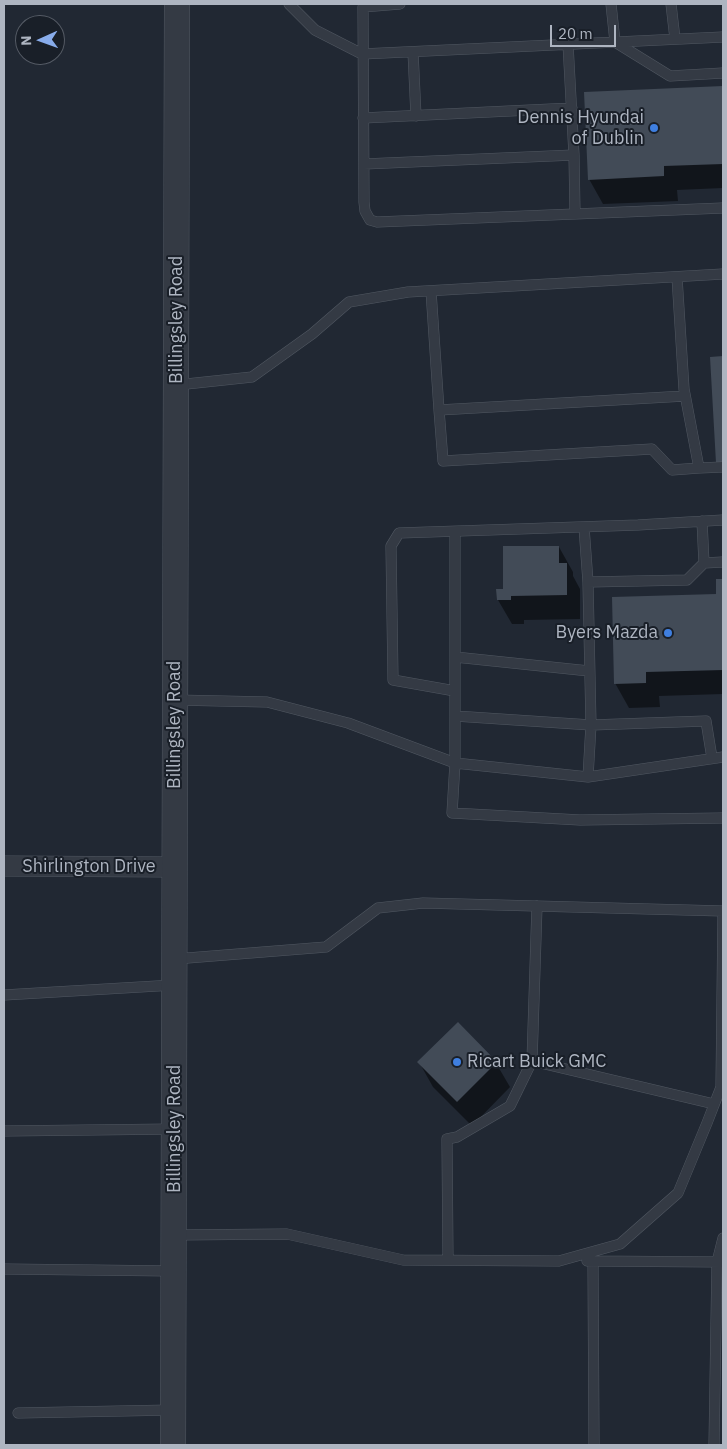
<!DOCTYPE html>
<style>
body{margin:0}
#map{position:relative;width:727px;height:1449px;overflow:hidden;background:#212833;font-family:"IBM Plex Sans",sans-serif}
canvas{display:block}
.frame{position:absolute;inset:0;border:5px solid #aeb5c1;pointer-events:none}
.north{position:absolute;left:15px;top:15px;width:50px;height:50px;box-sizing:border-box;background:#191f28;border:1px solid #555b65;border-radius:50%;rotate:268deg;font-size:14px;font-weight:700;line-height:20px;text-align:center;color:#aeb5c1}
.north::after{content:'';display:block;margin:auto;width:18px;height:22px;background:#88aceb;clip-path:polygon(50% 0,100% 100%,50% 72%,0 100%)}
.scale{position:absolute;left:550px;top:25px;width:66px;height:22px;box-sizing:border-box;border:2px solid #aeb5c1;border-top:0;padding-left:6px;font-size:15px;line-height:18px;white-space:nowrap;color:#aeb5c1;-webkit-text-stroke:4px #191f28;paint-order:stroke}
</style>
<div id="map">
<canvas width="727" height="1449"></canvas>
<div class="frame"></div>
<div class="north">N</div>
<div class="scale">20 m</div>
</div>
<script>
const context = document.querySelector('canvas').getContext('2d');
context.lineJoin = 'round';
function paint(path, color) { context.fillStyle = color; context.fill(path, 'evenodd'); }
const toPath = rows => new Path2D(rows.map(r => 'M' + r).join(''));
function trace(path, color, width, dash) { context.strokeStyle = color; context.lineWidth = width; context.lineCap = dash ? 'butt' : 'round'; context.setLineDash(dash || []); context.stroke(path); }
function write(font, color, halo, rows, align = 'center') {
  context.font = font + ' "IBM Plex Sans",sans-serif'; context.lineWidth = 4; context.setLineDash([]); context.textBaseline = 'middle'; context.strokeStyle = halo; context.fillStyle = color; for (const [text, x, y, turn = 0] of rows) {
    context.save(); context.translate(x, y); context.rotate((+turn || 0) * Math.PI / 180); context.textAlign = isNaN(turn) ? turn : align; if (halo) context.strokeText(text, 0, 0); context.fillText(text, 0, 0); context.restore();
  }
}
const shadow = toPath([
 [723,87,723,188,677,190,678,201,603,204,589,179,585,93],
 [723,357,723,473,717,462,711,358],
 [559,547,573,572,573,576,580,589,580,619,524,620,524,624,512,624,498,600,505,590],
 [723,580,723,694,659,696,660,707,629,708,615,683,717,595,717,581],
 [458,1024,496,1063,510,1087,472,1126,433,1087,419,1062]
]);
const building = toPath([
 [723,86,723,164,664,166,664,176,588,180,584,92],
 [723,356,723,462,716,463,710,357],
 [503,546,559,546,559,563,567,563,567,595,511,596,511,600,497,600,496,589,503,589],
 [716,579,723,579,723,670,646,672,646,683,614,684,612,597,716,594],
 [458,1022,497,1062,457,1102,417,1062]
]);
const service = toPath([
 [289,4,315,30,362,54,723,37],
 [400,4,363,7,364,202,365,211,370,220,377,222,723,208],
 [611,4,615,42,670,76,723,73],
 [671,4,675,39],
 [568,44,574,155],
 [413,52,416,116],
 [363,118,572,108],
 [364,164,574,155,575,213],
 [677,277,684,389,699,468,723,467],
 [431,291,439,410,685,396],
 [177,385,252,377,312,334,349,302,408,292,723,274],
 [439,410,443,461,652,449,672,470,699,468],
 [702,521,704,563],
 [455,532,455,763,452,813,580,820,723,818],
 [588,582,687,580,704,563,723,562],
 [455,657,589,671],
 [455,691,393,680,391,546,399,533,638,525,723,520],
 [175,700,267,702,348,723,455,763,588,777,723,757],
 [455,716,591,725,588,582,584,527],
 [588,777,591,725,706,721,712,758],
 [175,959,326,947,378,908,423,903,723,911,721,1087],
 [4,995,174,985],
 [532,1061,714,1104],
 [4,1131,174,1129],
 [174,1235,287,1234,403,1260,559,1261,620,1244,678,1193,707,1123,721,1087,723,1087],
 [448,1260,447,1139,457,1137,510,1106,532,1061,537,906],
 [587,1261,723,1262],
 [593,1261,594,1445],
 [4,1269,173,1271],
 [18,1413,172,1410],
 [714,1445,717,1262,723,1238]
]);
const minor = toPath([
 [4,866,174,867]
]);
const tertiary = toPath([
 [173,1445,177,4]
]);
const markers = [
 [654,128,5,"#3f7fe0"],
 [668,633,5,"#3f7fe0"],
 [457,1062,5,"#3f7fe0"]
];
const poiNames = [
 ["Dennis Hyundai",644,118],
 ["of Dublin",644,139],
 ["Byers Mazda",658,633],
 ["Ricart Buick GMC",467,1062,"left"]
];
const streetNames = [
 ["Billingsley Road",177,320,-90],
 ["Billingsley Road",175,725,-90],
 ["Shirlington Drive",89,867],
 ["Billingsley Road",175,1129,-90]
];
paint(shadow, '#0007');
paint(building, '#424b57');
trace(service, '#515862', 11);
trace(minor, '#515862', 21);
trace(tertiary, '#515862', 26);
trace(service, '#343a44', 10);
trace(minor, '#343a44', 20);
trace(tertiary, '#343a44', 25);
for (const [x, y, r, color] of markers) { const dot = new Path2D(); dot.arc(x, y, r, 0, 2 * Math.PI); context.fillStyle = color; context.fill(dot); trace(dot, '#191f28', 2); }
write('18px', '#aeb5c1', '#191f28', poiNames, 'right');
write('18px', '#aeb5c1', '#191f28', streetNames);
</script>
